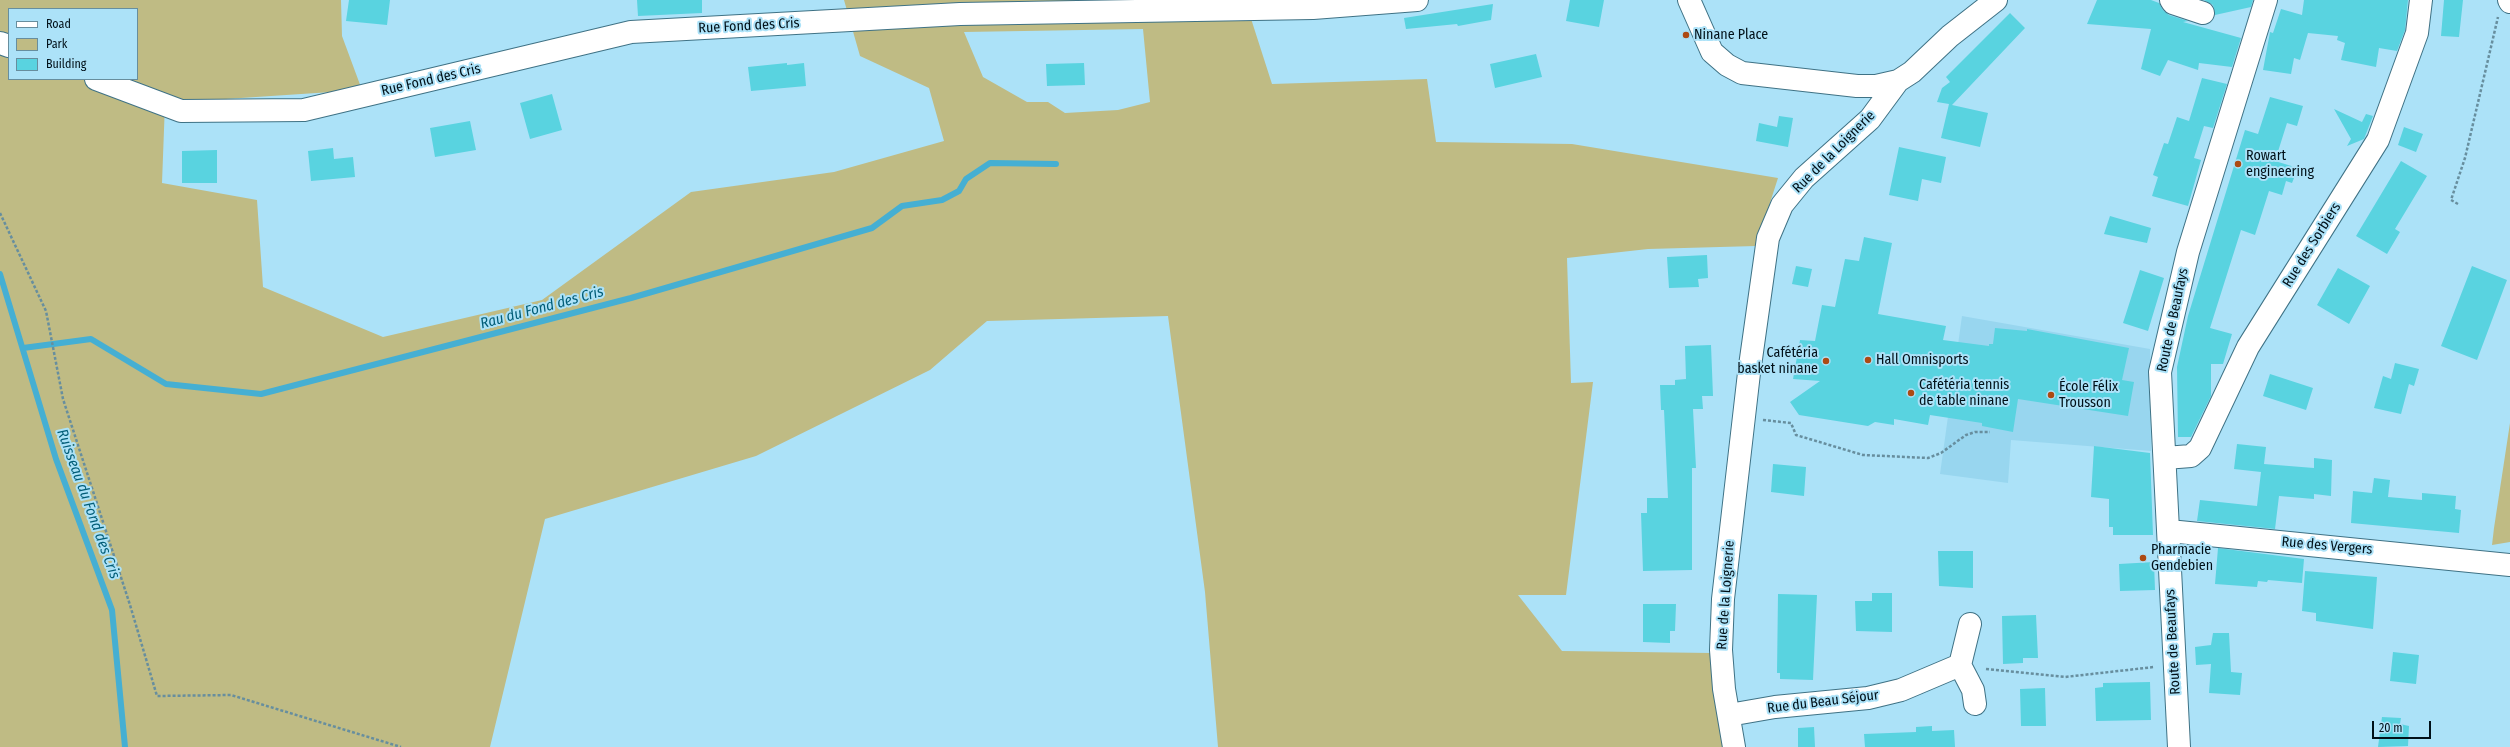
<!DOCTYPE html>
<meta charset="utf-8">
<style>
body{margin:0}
#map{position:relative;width:2510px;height:747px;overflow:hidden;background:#ace2f8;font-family:"Fira Sans Condensed",sans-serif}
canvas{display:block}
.legend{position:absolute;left:8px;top:8px;width:130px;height:72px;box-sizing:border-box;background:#ace2f8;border:1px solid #678e9e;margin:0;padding:5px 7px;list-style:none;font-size:12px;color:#001018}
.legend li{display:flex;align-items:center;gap:8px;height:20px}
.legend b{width:20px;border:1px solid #678e9e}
.scale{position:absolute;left:2372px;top:721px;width:59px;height:18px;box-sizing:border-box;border:2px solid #001018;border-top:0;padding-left:5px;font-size:12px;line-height:14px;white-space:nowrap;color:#001018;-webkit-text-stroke:3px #ace2f8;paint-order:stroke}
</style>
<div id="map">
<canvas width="2510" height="747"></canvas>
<ul class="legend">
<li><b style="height:5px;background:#fff"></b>Road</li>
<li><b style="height:11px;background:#bfbb84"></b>Park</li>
<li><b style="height:11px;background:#59d3e0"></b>Building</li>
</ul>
<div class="scale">20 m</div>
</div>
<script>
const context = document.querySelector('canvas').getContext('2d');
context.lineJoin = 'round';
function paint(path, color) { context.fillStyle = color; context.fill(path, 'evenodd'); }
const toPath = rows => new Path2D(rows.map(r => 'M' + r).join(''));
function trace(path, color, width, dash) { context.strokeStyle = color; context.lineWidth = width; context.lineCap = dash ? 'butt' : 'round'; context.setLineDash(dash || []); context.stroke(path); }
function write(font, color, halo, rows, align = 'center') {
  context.font = font + ' "Fira Sans Condensed",sans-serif'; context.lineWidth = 4; context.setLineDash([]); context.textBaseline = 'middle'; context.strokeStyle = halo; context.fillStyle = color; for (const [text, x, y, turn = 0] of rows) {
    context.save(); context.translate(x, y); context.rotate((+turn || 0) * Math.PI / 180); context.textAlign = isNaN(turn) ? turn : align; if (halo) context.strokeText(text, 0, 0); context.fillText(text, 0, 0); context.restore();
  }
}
const built = toPath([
 [1962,316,2150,349,2151,451,2011,440,2008,483,1940,474]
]);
const green = toPath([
 [0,0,341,0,342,36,362,90,165,103,162,183,257,200,263,287,383,337,542,300,691,192,834,172,944,141,929,88,860,56,844,0,1245,0,1272,84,1427,79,1436,142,1572,144,1778,178,1756,246,1648,249,1567,258,1571,383,1593,382,1566,595,1518,595,1562,651,1711,653,1724,747,1218,747,1205,592,1168,316,987,321,930,370,756,456,545,519,490,747,0,747],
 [9,9,137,9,137,79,9,79],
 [1143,29,1150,102,1118,110,1065,113,1048,102,1027,102,983,77,964,32],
 [2510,423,2510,542,2492,545,2494,528]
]);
const stream = toPath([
 [0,274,56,459,112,610,125,747],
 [23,348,91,339,166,384,261,394,631,298,872,228,902,206,942,200,959,191,966,179,990,163,1056,164]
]);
const building = toPath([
 [349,0,390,0,387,25,346,21],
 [637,0,702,0,702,13,638,16],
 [1570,0,1604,0,1599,27,1566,21],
 [2097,0,2151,0,2159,3,2163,10,2169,15,2188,21,2183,22,2241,38,2232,67,2199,63,2198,70,2168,60,2160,76,2141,69,2151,29,2087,24],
 [2204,0,2253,0,2251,7,2215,15,2213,5],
 [2304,0,2408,0,2405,30,2397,51,2379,48,2376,67,2341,60,2345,43,2337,40,2338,36,2308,33,2300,60,2294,58,2291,74,2263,70,2270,32,2273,33,2281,9,2302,15],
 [2444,0,2463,0,2459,37,2441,36],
 [1493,4,1491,20,1458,26,1457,24,1406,29,1404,18],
 [2010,13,2025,28,1952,105,1988,113,1980,147,1941,138,1949,104,1937,102,1942,88,1950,82,1946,77],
 [1536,54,1542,77,1495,88,1490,64],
 [787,63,787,65,804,63,806,86,751,91,748,67],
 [1084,63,1085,85,1047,86,1046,64],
 [2202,78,2227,84,2213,128,2204,126,2194,158,2201,160,2188,206,2152,196,2158,177,2153,175,2164,143,2168,144,2177,117,2189,121],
 [552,94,562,130,530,139,520,103],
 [2270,97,2303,106,2297,126,2287,123,2275,161,2298,168,2292,183,2286,181,2282,195,2269,191,2255,235,2241,230,2210,328,2232,334,2223,364,2211,364,2211,396,2191,437,2178,437,2177,367,2188,316,2245,130,2258,134],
 [2334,109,2362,122,2366,114,2373,116,2364,139,2347,146,2351,139],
 [1779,116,1793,118,1788,147,1756,141,1759,123,1777,127],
 [470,121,476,150,435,157,430,128],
 [2404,127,2423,134,2416,152,2398,145],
 [1899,147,1946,157,1941,183,1922,179,1918,201,1889,195],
 [333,148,334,159,353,157,355,177,311,181,308,151],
 [217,150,217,183,182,183,182,151],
 [2401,161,2427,176,2395,229,2400,232,2387,254,2356,236],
 [2110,216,2151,228,2147,243,2104,234],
 [1864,237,1892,243,1878,314,1946,326,1943,340,1989,346,1989,344,1993,344,1995,328,2027,331,2027,329,2129,348,2122,380,2134,382,2128,416,2018,399,2013,432,1982,426,1982,423,1930,415,1928,425,1894,419,1894,425,1875,422,1868,426,1799,415,1790,402,1820,381,1793,379,1800,340,1815,341,1822,305,1835,307,1845,259,1859,261],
 [1707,255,1708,278,1698,279,1699,287,1669,288,1667,257],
 [1796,266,1812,269,1808,287,1792,284],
 [2472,266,2507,280,2477,360,2441,346],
 [2338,268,2370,286,2349,324,2317,305],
 [2140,270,2164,278,2148,331,2123,323],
 [1711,345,1713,396,1702,396,1703,409,1693,409,1696,468,1692,468,1692,570,1643,571,1641,513,1647,513,1647,498,1668,498,1664,410,1661,410,1660,385,1675,385,1675,380,1686,379,1685,346],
 [2395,363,2419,369,2414,386,2409,384,2401,414,2374,408,2383,376,2391,379],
 [2270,374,2313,388,2306,410,2263,396],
 [2237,444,2266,447,2264,464,2314,468,2314,458,2332,460,2331,496,2314,494,2314,499,2279,496,2275,529,2197,521,2200,500,2257,506,2261,472,2234,469],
 [2094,446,2150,453,2153,535,2113,535,2113,527,2109,527,2109,499,2091,497],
 [1773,464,1806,467,1804,496,1771,492],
 [2374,478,2390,480,2388,497,2422,500,2422,493,2456,496,2455,509,2461,510,2459,533,2351,523,2353,491,2372,493],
 [2218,548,2304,559,2302,583,2268,580,2267,582,2258,581,2257,587,2215,584],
 [1938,551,1973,551,1973,588,1939,586],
 [2154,562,2155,590,2120,591,2119,564],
 [2305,571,2377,577,2373,629,2316,621,2316,613,2302,611],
 [1872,593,1892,593,1892,632,1856,631,1855,601,1872,601],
 [1778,594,1817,595,1813,680,1780,679,1780,673,1777,673],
 [1643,604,1676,604,1675,631,1670,631,1670,643,1643,642],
 [2036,615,2038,658,2023,658,2023,663,2003,664,2002,616],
 [2213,633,2229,633,2231,672,2242,673,2240,695,2209,693,2211,664,2196,665,2195,647,2211,645],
 [2393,652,2419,655,2416,684,2390,681],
 [2150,682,2151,720,2096,721,2095,688,2103,687,2103,683],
 [2045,688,2046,726,2021,726,2020,689],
 [2382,717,2401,718,2400,724,2409,726,2408,746,2378,747],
 [1932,726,1932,731,1954,730,1955,747,1865,747,1864,734,1916,732,1916,727],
 [1814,727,1815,747,1798,747,1798,728]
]);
const path = toPath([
 [2458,204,2451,200,2465,158,2498,17],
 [0,213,46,311,63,399,130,605,157,696,231,695,401,747],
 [1763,420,1791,423,1796,435,1863,455,1928,458,1941,453,1966,435,1975,432,1990,432],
 [1986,669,2065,677,2154,667]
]);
const minor = toPath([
 [1689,0,1712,52,1727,65,1742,73,1857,86,1876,86,1898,81],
 [2171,0,2173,3,2203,13],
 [2509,0,2510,2],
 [0,43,9,46],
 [96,79,181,111,304,110,631,32,960,14,1313,8,1417,0],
 [2165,458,2191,456,2200,448,2248,347,2378,140,2417,33,2421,0],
 [2169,531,2510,565],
 [1970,624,1960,665,1973,690,1975,704],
 [1729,715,1775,707,1868,698,1901,690,1960,665],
 [1734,747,1724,689,1721,650,1723,599,1749,373,1768,238,1782,205,1804,178,1870,119,1898,81,1912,72,1950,36,1996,0],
 [2179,747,2160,372,2188,252,2266,0]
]);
const markers = [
 [1686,35,4,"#ad4a13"],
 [2238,164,4,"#ad4a13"],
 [1868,360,4,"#ad4a13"],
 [1826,361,4,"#ad4a13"],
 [1911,393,4,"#ad4a13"],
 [2051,395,4,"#ad4a13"],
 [2143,558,4,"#ad4a13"]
];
const streetNames = [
 ["Rue Fond des Cris",749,26,-3],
 ["Rue Fond des Cris",431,80,-13],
 ["Rue de la Loignerie",1834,152,-45],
 ["Rue des Sorbiers",2312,245,-58],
 ["Route de Beaufays",2173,320,-78],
 ["Rue des Vergers",2327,546,5],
 ["Rue de la Loignerie",1726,595,-86],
 ["Route de Beaufays",2173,642,-93],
 ["Rue du Beau Séjour",1823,702,-7]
];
const poiNames = [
 ["Ninane Place",1694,35],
 ["Rowart",2246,156],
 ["engineering",2246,172],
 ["Cafétéria",1818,353,"right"],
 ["basket ninane",1818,369,"right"],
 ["Hall Omnisports",1876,360],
 ["Cafétéria tennis",1919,385],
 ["de table ninane",1919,401],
 ["École Félix",2059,387],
 ["Trousson",2059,403],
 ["Pharmacie",2151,550],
 ["Gendebien",2151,566]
];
const waterNames = [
 ["Rau du Fond des Cris",542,308,-15],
 ["Ruisseau du Fond des Cris",88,504,70]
];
paint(built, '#98d6ef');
paint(green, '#bfbb84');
trace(stream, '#45afd3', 6);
paint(building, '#59d3e0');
trace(minor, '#3f7285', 24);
trace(path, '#678e9e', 2.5, [3, 2]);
trace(minor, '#fff', 22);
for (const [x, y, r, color] of markers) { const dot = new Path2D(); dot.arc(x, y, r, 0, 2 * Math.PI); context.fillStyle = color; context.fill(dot); trace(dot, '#ace2f8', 1.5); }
write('14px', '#001018', '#ace2f8', streetNames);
write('14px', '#001018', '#ace2f8', poiNames, 'left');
write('italic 15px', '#025d77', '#ace2f8', waterNames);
</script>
